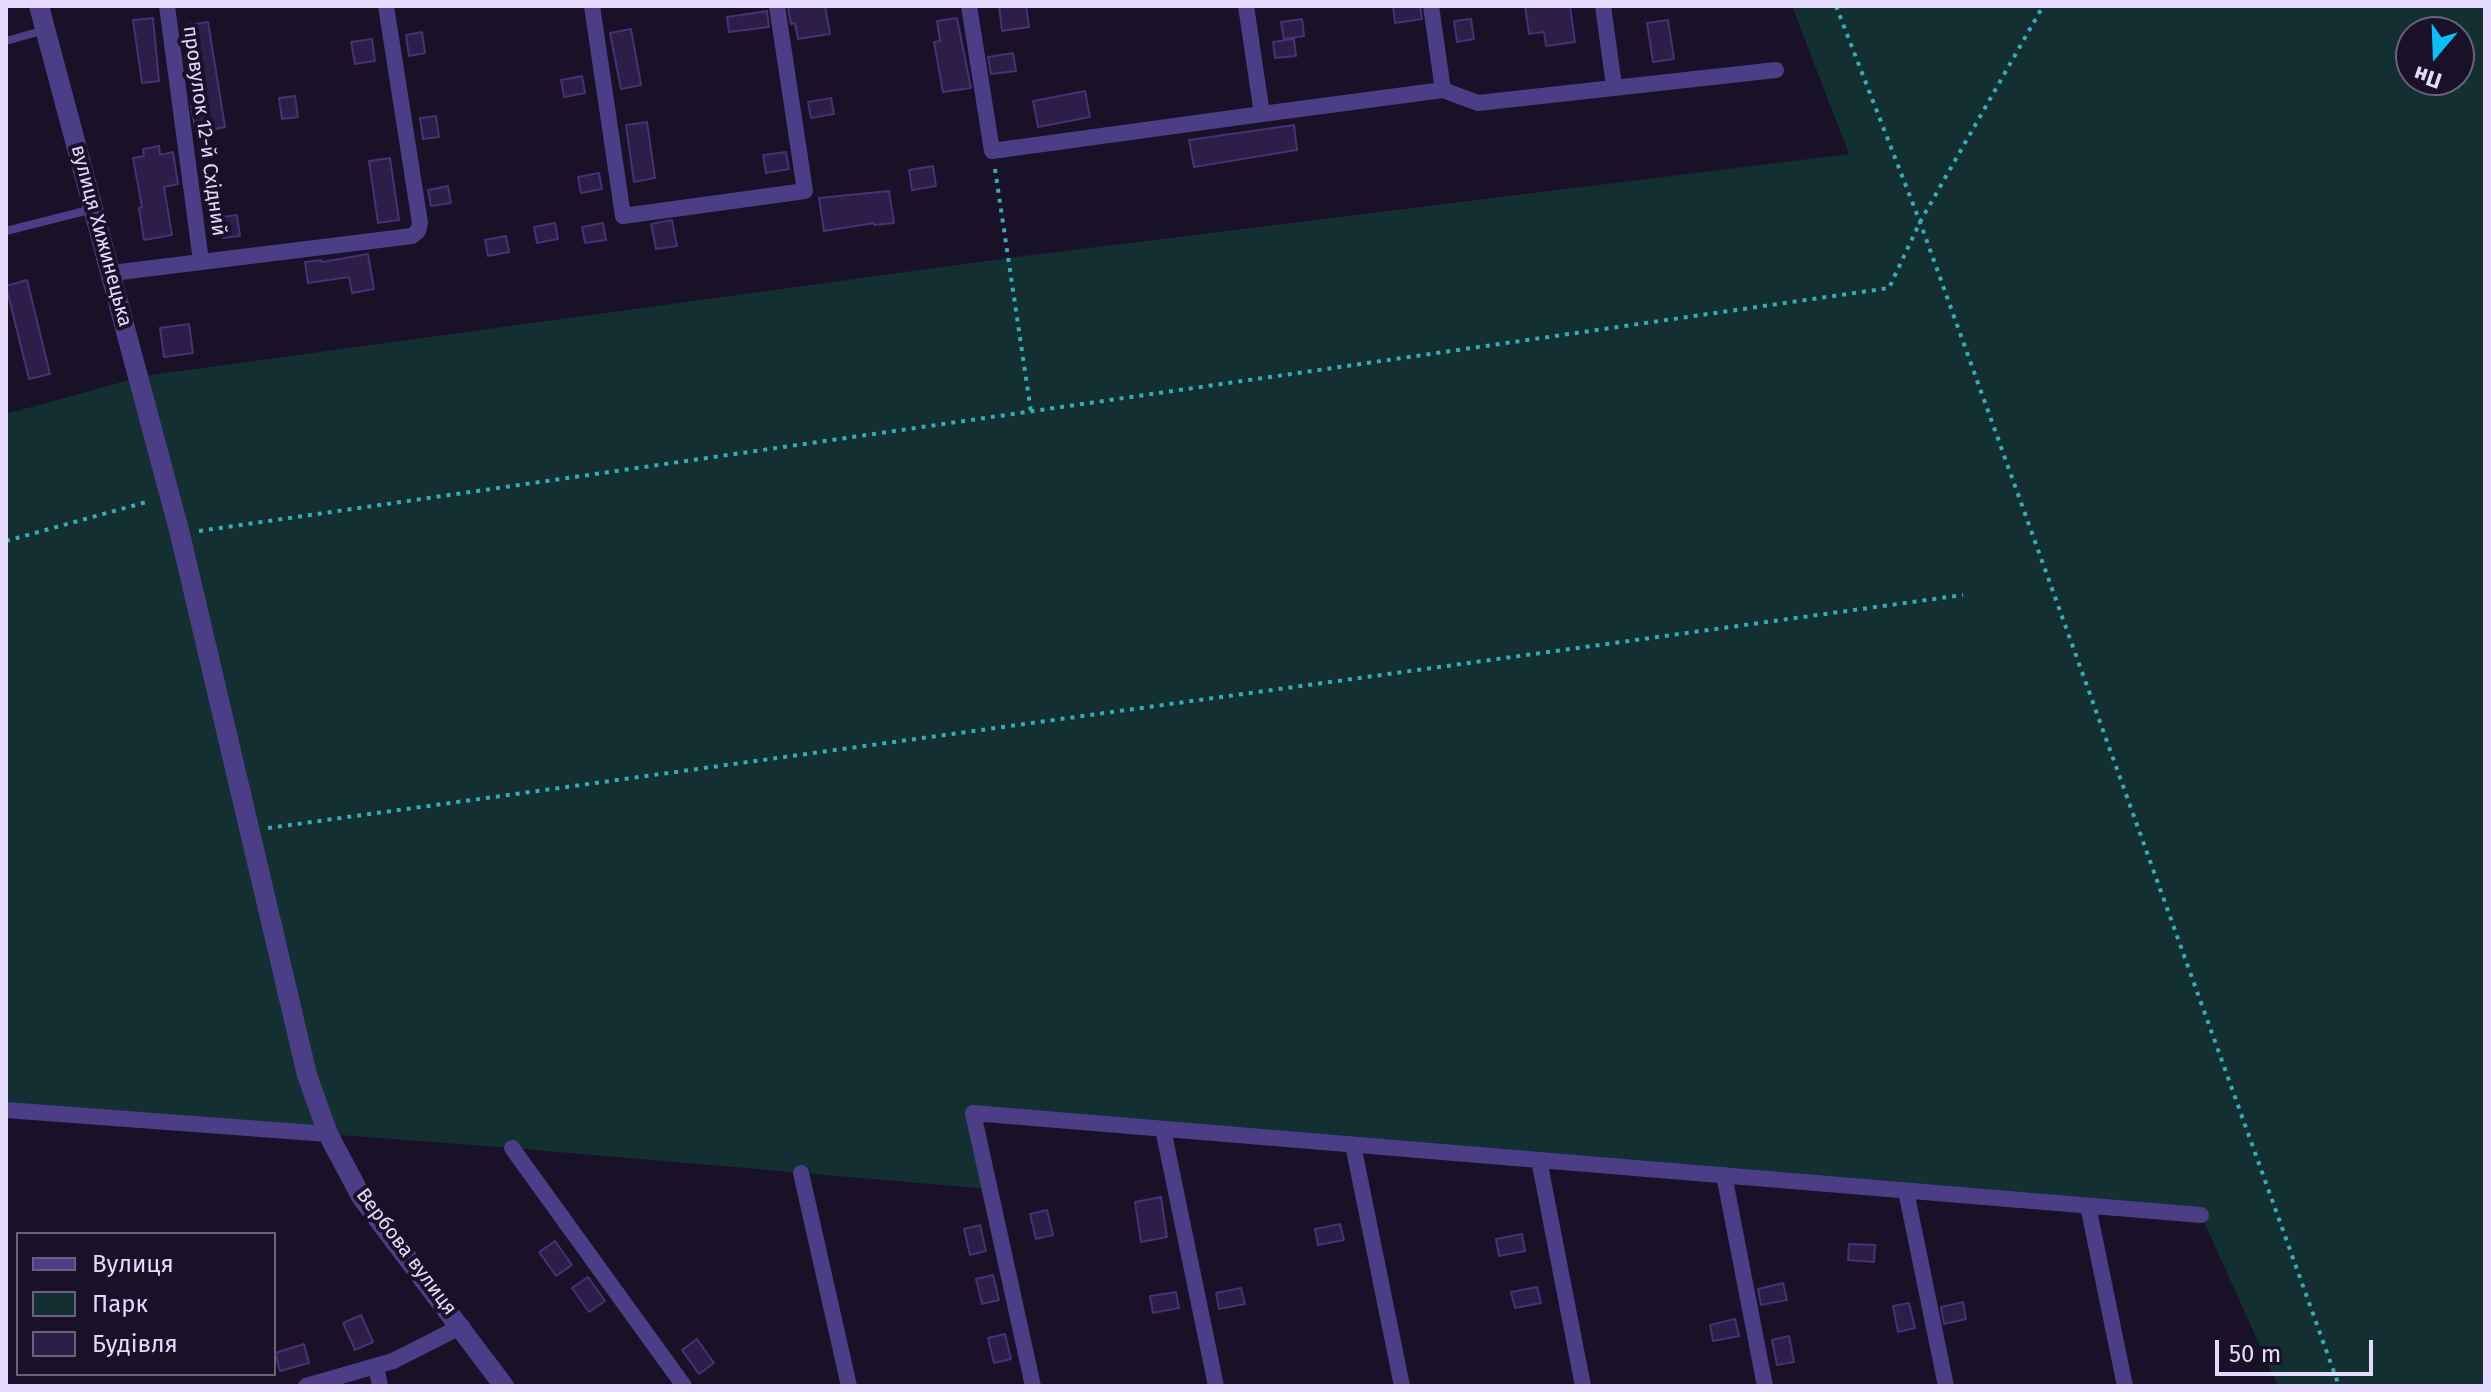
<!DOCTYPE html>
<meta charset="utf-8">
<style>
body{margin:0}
#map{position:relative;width:2491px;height:1392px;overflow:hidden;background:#181128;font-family:"Fira Sans",sans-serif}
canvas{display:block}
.frame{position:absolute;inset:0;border:8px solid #e3dafe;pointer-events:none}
.legend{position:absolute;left:16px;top:1232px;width:260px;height:144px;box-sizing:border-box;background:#181128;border:2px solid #69617e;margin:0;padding:10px 14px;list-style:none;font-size:24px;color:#e3dafe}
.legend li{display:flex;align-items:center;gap:16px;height:40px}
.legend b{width:40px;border:2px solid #69617e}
.north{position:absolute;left:2395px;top:16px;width:80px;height:80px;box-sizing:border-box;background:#181128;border:2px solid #69617e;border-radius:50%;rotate:199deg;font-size:22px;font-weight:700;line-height:32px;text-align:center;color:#e3dafe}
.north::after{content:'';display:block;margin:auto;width:28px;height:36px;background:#0dbef7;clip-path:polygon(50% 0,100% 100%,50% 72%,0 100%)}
.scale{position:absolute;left:2215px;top:1340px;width:158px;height:36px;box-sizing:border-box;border:4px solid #e3dafe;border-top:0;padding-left:10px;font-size:24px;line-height:28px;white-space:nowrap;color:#e3dafe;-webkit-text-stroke:6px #181128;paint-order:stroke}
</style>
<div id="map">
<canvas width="2491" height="1392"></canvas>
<div class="frame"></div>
<ul class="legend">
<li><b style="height:10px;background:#4b3e86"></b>Вулиця</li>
<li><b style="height:22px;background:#142f32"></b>Парк</li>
<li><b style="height:22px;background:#2d1e49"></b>Будівля</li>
</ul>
<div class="north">Пн</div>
<div class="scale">50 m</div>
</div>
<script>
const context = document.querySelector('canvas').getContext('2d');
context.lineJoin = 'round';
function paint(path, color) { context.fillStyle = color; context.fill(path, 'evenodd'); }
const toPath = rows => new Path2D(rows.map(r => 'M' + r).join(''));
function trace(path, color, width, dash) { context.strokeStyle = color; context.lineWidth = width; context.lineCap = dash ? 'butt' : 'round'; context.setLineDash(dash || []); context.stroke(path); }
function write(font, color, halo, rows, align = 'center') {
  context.font = font + ' "Fira Sans",sans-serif'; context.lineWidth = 8; context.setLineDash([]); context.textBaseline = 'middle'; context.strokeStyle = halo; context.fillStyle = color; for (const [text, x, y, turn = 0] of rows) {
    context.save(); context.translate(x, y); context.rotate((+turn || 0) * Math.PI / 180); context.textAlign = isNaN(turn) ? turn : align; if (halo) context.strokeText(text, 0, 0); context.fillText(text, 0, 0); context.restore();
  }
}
const green = toPath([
 [1792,6,2485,6,2485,1386,2278,1386,2201,1215,973,1113,989,1189,512,1148,6,1110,6,414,144,376,1008,258,1849,154],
 [2411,32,2459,32,2459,80,2411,80]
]);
const building = toPath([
 [792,6,825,6,830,34,798,39,795,23,791,24,788,8,792,6],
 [999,6,1026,6,1029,27,1002,31,999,6],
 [1393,6,1420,6,1422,19,1395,23,1393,6],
 [1525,6,1570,6,1575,42,1546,46,1544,32,1529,34,1525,6],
 [767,11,769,27,729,32,727,17,767,11],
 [153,18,159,81,142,83,133,20,153,18],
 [957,18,971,88,943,92,934,42,940,41,937,21,957,18],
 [1302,19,1304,36,1284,39,1281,22,1302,19],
 [1471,19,1474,39,1457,42,1454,21,1471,19],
 [1668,20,1674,59,1653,62,1647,23,1668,20],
 [208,22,225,127,196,133,191,106,199,105,187,25,208,22],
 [631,29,641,85,621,89,610,33,631,29],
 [422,32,425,53,409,56,406,35,422,32],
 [372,39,375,61,355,64,351,42,372,39],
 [1294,39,1296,56,1275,58,1273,42,1294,39],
 [1013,53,1016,71,991,74,988,57,1013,53],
 [582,76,585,93,564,97,561,80,582,76],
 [1085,91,1090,117,1038,127,1033,101,1085,91],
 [295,96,298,117,282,119,279,98,295,96],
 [831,98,834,114,811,118,808,102,831,98],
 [436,116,439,137,423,139,420,118,436,116],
 [647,122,655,178,634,182,626,125,647,122],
 [1294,125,1297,150,1194,167,1189,140,1294,125],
 [159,146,160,155,173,152,178,184,164,187,172,235,144,240,139,208,142,207,133,158,144,156,143,149,159,146],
 [786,152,789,169,766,173,763,155,786,152],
 [390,158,399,220,378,223,369,161,390,158],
 [933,166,936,186,912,190,909,170,933,166],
 [599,173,602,189,581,193,578,177,599,173],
 [448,186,451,203,431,206,428,190,448,186],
 [889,191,894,223,874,225,874,223,824,231,819,198,889,191],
 [237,215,240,236,223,238,221,217,237,215],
 [672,220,677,246,656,249,651,224,672,220],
 [555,223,558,239,537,243,534,227,555,223],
 [603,223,606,240,585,243,582,227,603,223],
 [506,236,509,252,488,256,485,240,506,236],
 [368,254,374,289,352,293,349,277,308,283,305,262,321,260,322,262,368,254],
 [27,280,50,374,29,379,6,286,27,280],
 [189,324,193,353,164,357,160,328,189,324],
 [1161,1197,1167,1237,1141,1242,1135,1202,1161,1197],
 [1047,1210,1053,1235,1036,1239,1030,1214,1047,1210],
 [1340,1224,1344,1240,1318,1245,1315,1229,1340,1224],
 [980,1225,986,1251,970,1255,964,1229,980,1225],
 [1522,1234,1525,1251,1499,1256,1496,1239,1522,1234],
 [555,1241,572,1265,556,1276,539,1252,555,1241],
 [1849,1244,1875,1245,1874,1262,1848,1260,1849,1244],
 [993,1275,999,1300,982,1304,976,1279,993,1275],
 [588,1277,605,1301,589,1312,572,1288,588,1277],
 [1783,1283,1787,1300,1761,1305,1758,1289,1783,1283],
 [1537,1287,1541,1303,1515,1308,1511,1292,1537,1287],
 [1241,1288,1245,1304,1219,1309,1216,1293,1241,1288],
 [1176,1292,1179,1308,1153,1313,1150,1296,1176,1292],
 [1963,1302,1966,1319,1944,1324,1941,1307,1963,1302],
 [1909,1303,1915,1328,1898,1332,1893,1306,1909,1303],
 [361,1315,373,1342,355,1350,343,1323,361,1315],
 [1735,1319,1739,1336,1713,1341,1710,1325,1735,1319],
 [1005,1334,1011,1359,994,1363,988,1338,1005,1334],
 [1789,1336,1794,1362,1777,1365,1772,1340,1789,1336],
 [697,1339,714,1363,699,1374,682,1350,697,1339],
 [304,1344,309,1363,280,1371,275,1353,304,1344]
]);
const path = toPath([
 [1836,6,1920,222,2339,1386],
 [995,169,1031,412],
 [199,531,1889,288,1920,222,2043,6],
 [6,541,150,501],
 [268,828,1963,595]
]);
const service = toPath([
 [6,41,45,30],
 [6,231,93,209]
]);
const minor = toPath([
 [167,6,201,261],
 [592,6,623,216,805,191,777,6],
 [969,6,992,151,1262,114],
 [1246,6,1262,114,1443,90,1478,103,1776,70],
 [1431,6,1443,90],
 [1603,6,1614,86],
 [112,273,412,236,418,231,420,223,386,6],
 [6,1110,328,1134],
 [1163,1129,1216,1386],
 [1353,1145,1402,1386],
 [512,1148,684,1386],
 [1539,1160,1583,1386],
 [801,1173,849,1386],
 [1724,1175,1765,1386],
 [1906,1191,1946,1386],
 [2088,1206,2125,1386],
 [376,1366,380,1386],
 [306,1386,393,1361,462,1326],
 [1033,1386,973,1113,2201,1215]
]);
const tertiary = toPath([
 [39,6,180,534,307,1075,328,1134,362,1198,504,1386]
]);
const streetNames = [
 ["провулок 12-й Східний",204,131,82],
 ["вулиця Хижинецька",101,236,75],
 ["Вербова вулиця",406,1252,53]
];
paint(green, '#142f32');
paint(building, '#2d1e49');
trace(building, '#473174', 2);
trace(path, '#35acb7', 4, [4, 6]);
trace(service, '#4b3e86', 8);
trace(minor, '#4b3e86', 16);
trace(tertiary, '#4b3e86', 20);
write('20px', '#e3dafe', '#181128', streetNames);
</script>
